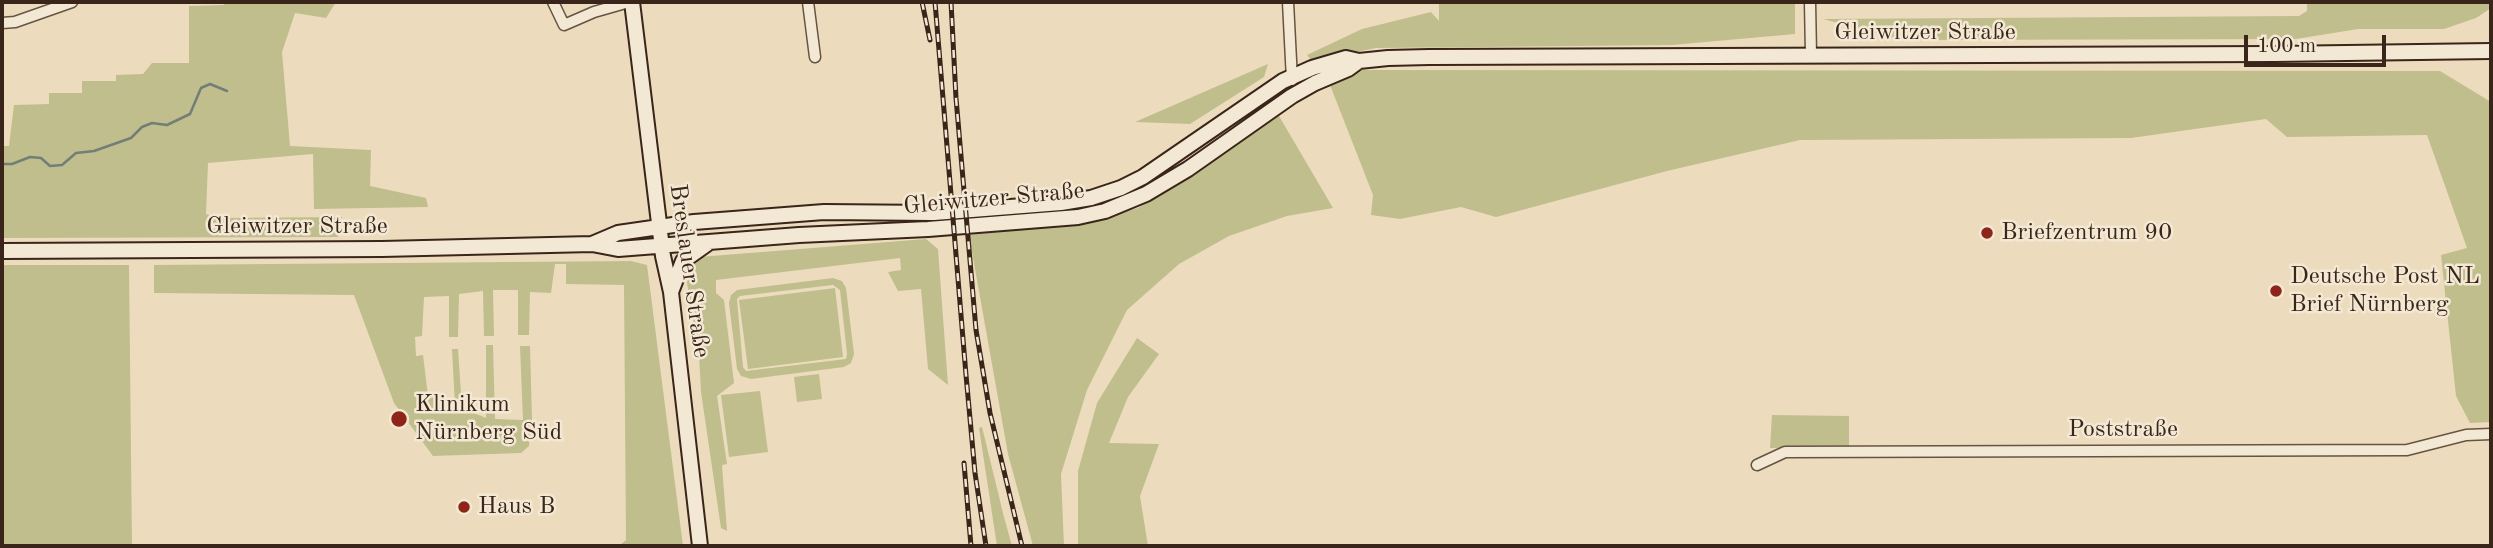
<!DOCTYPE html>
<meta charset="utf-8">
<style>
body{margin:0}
#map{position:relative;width:2493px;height:548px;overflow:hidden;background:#ecdcbd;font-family:"Old Standard TT",serif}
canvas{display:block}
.frame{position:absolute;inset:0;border:4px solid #392519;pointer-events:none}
.scale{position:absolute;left:2244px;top:35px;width:142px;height:32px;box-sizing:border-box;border:4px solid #392519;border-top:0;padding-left:9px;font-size:21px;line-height:24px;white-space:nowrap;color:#392519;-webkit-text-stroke:5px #f3e8d4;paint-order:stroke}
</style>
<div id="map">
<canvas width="2493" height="548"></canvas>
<div class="frame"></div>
<div class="scale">100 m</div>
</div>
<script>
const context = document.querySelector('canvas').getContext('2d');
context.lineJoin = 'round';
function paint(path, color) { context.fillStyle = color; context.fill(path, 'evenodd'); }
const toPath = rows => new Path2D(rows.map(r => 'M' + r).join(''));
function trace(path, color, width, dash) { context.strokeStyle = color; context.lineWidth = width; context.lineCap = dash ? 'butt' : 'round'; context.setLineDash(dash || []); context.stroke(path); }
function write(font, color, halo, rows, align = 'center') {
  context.font = font + ' "Old Standard TT",serif'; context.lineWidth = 5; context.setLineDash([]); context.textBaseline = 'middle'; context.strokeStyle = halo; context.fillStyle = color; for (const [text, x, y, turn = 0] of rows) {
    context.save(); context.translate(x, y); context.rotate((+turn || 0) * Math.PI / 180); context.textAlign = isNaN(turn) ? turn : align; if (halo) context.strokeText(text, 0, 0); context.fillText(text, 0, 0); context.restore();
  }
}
const green = toPath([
 [224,2,336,2,326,18,295,13,282,52,290,146,371,150,370,186,426,198,428,207,314,209,313,154,208,163,206,214,219,218,342,217,337,225,338,237,2,238,2,146,9,146,14,105,49,104,49,93,82,93,82,81,116,81,116,75,143,74,152,63,189,63,189,6,224,5],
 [1439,2,1795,2,1795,34,1672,45,1376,48,1312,61,1307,55,1362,29,1431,12,1439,21],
 [2307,2,2491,2,2491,8,2476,18,2444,29,2358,29,2296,39,1901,40,1823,19,2299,16,2307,11],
 [1268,64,1264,77,1190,124,1135,122],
 [1360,70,2440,71,2491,102,2491,422,2470,423,2456,396,2441,255,2467,248,2427,135,2287,137,2266,119,2131,138,1800,140,1667,171,1496,217,1461,207,1400,219,1371,215,1373,195,1330,85],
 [1279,116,1333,208,1287,216,1229,236,1179,264,1127,310,1087,390,1061,474,1064,546,1033,546,1008,454,969,235,1095,220,1138,208],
 [926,239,938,249,948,385,928,369,921,289,898,291,888,272,901,270,900,258,716,280,716,293,724,300,734,383,717,396,727,464,722,465,727,531,721,528,701,392,699,354,687,283,689,268,699,257],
 [631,261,647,265,683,546,619,546,626,540,624,285,566,284,566,264,555,264,551,293,530,292,529,335,518,335,518,290,493,290,494,336,484,336,483,291,459,294,458,337,449,337,449,296,424,297,422,336,415,337,416,356,423,355,428,396,455,406,452,349,458,349,462,408,486,418,486,345,493,345,495,419,523,420,520,346,530,346,532,419,529,446,521,453,433,456,394,403,354,295,154,293,154,265],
 [2,265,129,265,132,546,2,546],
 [833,278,842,281,846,288,854,354,851,363,844,367,751,379,741,376,737,369,729,303,731,295,737,290],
 [833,285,840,290,847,354,846,359,746,371,743,367,737,299,740,296],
 [835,288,843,357,748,369,739,300],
 [1137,338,1159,354,1128,397,1109,443,1159,444,1140,496,1148,546,1078,546,1078,471,1097,403],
 [819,374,822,399,797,402,794,377],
 [760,391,768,452,729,457,721,395],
 [1772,415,1849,416,1849,447,1770,448],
 [982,427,1004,517,1012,546,997,546,979,428]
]);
const stream = toPath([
 [2,164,12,164,30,157,41,158,50,166,62,165,76,153,94,151,131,138,142,127,152,123,167,125,190,114,201,88,210,84,227,91]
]);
const street = toPath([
 [553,2,564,25,594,12,629,2],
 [808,2,815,57],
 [1288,2,1292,80],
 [1810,2,1811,55],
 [2,23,15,22,72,2],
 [1757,465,1785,452,2407,450,2466,435,2491,434]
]);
const secondary = toPath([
 [632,2,663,256,671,292,700,546],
 [592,244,618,233,694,222,824,212,934,213,1061,203,1091,198,1121,188,1143,177,1283,81,1312,68,1346,58,1359,61,1388,58,1429,57,2274,54,2491,51],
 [2,251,382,249,592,244,618,249,799,235,928,229,1078,217,1105,211,1146,194,1188,169,1292,96,1315,83,1348,69,1359,61],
 [671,292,683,261,707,244]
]);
const rail = toPath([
 [922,2,930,40],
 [935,2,966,375,975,473,986,546],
 [951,2,956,98,976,330,990,413,1022,546],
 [964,463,971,546]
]);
const markers = [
 [1987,233,7,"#8f2418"],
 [2276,291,7,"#8f2418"],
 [399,419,9,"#8f2418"],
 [464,507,7,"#8f2418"]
];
const streetNames = [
 ["Gleiwitzer Straße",1925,33],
 ["Gleiwitzer Straße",994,199,-5],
 ["Gleiwitzer Straße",297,227],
 ["Breslauer Straße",689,271,82],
 ["Poststraße",2123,430]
];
const poiNames = [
 ["Briefzentrum 90",2001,233],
 ["Deutsche Post NL",2290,277],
 ["Brief Nürnberg",2290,305],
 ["Klinikum",415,405],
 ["Nürnberg Süd",415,433],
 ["Haus B",478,507]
];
paint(green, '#bfbe8c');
trace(stream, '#737e77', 2.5);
trace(street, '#665342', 13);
trace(secondary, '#392519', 18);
trace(street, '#f3e8d4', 10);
trace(secondary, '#f3e8d4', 14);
trace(rail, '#392519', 5);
trace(rail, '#f3e8d4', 2.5, [8]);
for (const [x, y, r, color] of markers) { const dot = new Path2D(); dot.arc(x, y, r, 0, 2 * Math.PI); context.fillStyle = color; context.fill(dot); trace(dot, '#f3e8d4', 2.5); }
write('24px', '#392519', '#f3e8d4', streetNames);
write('24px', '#392519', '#f3e8d4', poiNames, 'left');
</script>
